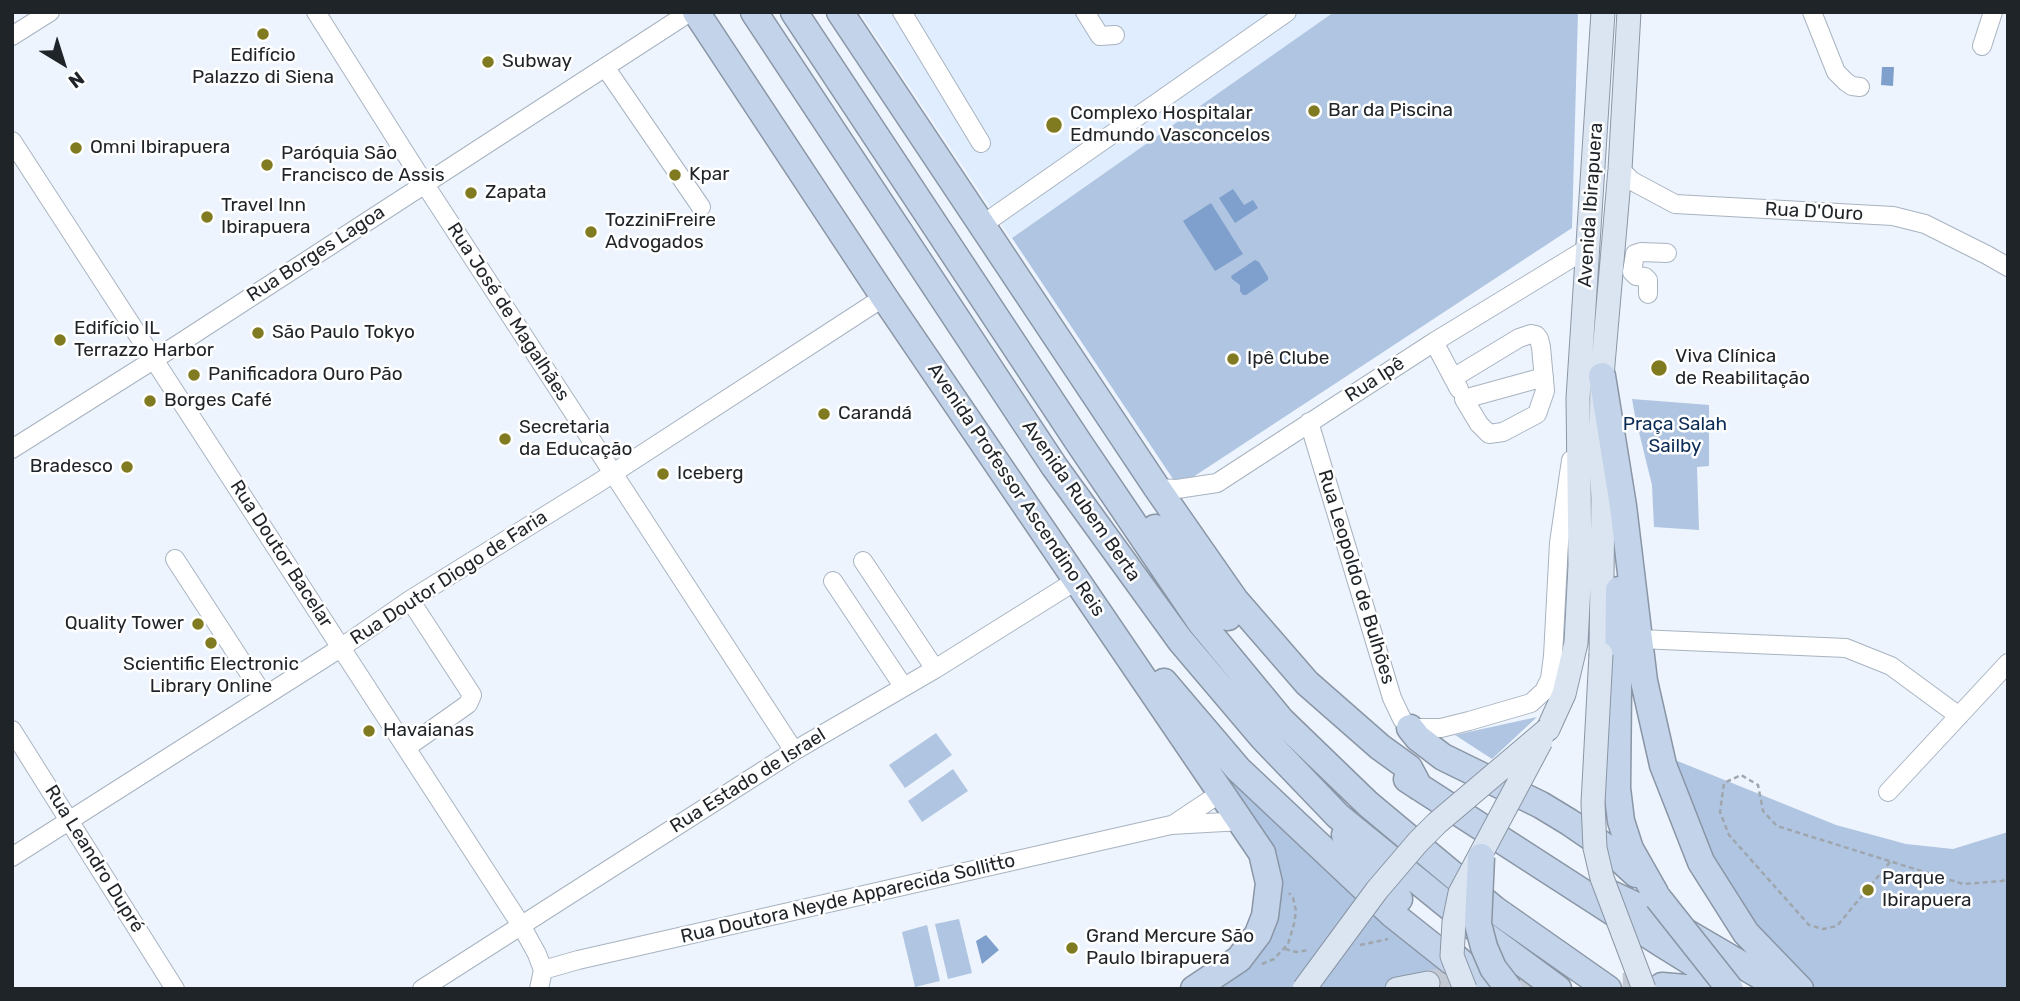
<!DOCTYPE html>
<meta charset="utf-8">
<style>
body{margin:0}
#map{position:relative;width:2020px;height:1001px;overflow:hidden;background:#edf4fd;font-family:Rubik,sans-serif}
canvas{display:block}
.frame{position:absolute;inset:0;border:14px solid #1f2429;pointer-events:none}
.north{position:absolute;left:28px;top:28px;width:70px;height:70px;-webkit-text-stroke:5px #fff;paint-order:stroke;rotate:142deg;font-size:19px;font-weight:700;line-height:28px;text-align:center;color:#1f2429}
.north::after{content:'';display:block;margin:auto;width:24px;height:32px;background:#1f2429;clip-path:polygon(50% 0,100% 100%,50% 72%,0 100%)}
</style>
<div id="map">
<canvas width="2020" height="1001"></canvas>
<div class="frame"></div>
<div class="north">N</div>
</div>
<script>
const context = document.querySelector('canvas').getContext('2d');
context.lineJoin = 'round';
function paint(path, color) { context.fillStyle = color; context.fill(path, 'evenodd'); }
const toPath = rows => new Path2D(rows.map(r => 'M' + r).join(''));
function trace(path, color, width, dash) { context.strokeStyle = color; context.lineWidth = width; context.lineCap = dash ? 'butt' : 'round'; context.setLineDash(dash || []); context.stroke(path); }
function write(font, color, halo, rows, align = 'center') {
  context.font = font + ' Rubik,sans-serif'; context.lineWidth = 5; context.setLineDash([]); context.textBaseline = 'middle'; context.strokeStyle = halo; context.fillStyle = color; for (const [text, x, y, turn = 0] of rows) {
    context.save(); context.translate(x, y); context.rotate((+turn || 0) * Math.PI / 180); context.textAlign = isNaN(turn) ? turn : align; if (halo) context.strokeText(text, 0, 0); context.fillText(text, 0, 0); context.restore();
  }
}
const built = toPath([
 [860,12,1334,12,1011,238]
]);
const green = toPath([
 [1334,12,1578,12,1572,228,1190,479,1173,479,1012,238],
 [1632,399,1709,405,1709,466,1697,467,1699,530,1654,527,1652,485,1635,416],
 [1537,717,1492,759,1455,735],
 [936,733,952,755,905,788,889,765],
 [1200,740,1235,782,1318,863,1465,989,1209,989,1275,915],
 [1670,758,1836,825,1906,844,1953,849,2008,832,2008,989,1811,989,1751,927,1704,854],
 [953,769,968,791,922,822,908,801],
 [959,919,972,973,948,979,935,924],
 [927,925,940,981,915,987,902,932]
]);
const water = toPath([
 [1882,67,1894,67,1893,86,1881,85],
 [1233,189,1244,205,1253,200,1258,208,1235,223,1219,198],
 [1211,203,1243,254,1215,271,1183,221],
 [1255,260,1259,262,1268,277,1268,280,1246,295,1243,295,1240,291,1240,285,1232,279,1231,276],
 [986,935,999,950,982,964,976,941]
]);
const highwayTunnel = toPath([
 [1428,983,1481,980,1551,986,1662,986]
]);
const path = toPath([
 [1890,862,1837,926,1823,929,1809,925,1729,835,1720,812,1724,783,1741,775,1758,785,1763,811,1777,826,1963,884,2002,881,2008,879],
 [1360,945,1388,939],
 [1285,949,1296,952,1309,950],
 [1262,964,1274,959,1288,944,1294,924,1296,911,1293,898,1289,893]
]);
const minor = toPath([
 [316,12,424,183,794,751],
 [902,12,981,143],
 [1085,12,1100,36,1115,35],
 [1812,12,1836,72,1846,82,1852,86,1860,87],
 [12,36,50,12],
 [1982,46,1993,12],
 [605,67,701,207],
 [12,141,521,925,537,954,543,970,539,989],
 [1620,169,1632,181,1675,204,1893,216,1925,224,1987,255,2008,267],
 [982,225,1287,12],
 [1648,294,1648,280,1645,277,1636,276,1632,272,1635,254,1641,252,1667,253],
 [1434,342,1459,389],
 [1453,378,1519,338,1531,334,1536,335,1539,339,1541,347,1545,391,1537,414,1503,432,1489,434,1479,424,1464,399,1544,377],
 [1309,422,1392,698,1402,719,1410,728,1441,728,1469,721,1531,703,1544,691,1550,679,1553,656,1559,543,1571,460],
 [12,449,177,345,690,12],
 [1157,488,1177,489,1217,483,1434,342,1588,248],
 [175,559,264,696],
 [863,561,935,669],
 [833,581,903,686],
 [1639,639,1846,648,1891,666,1959,716],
 [12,730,175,989],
 [406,748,468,704,472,695,410,600],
 [1888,792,2008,663],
 [1174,824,1222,792],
 [12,857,342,647,410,600,598,483,884,297],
 [543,970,578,960,1171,825,1242,821],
 [422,989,794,751,935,669,1077,580]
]);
const major = toPath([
 [1601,654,1603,499,1601,456,1602,376,1620,169,1629,12],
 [1548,729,1564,694,1576,643,1580,565,1578,398,1603,12],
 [1397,989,1428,983]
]);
const highway = toPath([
 [696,12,884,297,1262,853,1269,883,1265,916,1258,934,1239,959,1194,989],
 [754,12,1054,466,1180,640,1264,739,1338,816,1478,930,1558,989],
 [794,12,1079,443,1201,623,1281,720,1368,804,1494,909,1608,989],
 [840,12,1157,488,1235,600,1307,683,1380,747,1409,768,1419,787],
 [1602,376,1623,506,1644,681,1663,765,1701,862,1746,933,1800,989],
 [1155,528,1228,617],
 [1619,590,1617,788,1621,821,1630,849,1655,893],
 [1164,682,1238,769,1392,914,1451,961,1464,966],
 [1410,728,1418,738,1443,757,1541,805,1569,822,1610,850,1636,874],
 [1407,779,1661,943,1722,981],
 [1345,835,1356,851,1399,899],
 [1607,892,1660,917,1783,989],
 [1453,955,1490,989],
 [1662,986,1697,989]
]);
const majorBridge = toPath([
 [1601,654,1593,803,1595,848,1602,878,1644,989],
 [1304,989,1377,890,1418,842,1437,823,1548,729],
 [1465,989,1452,956,1454,922,1460,893,1541,741]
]);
const highwayBridge = toPath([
 [1481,857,1478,924,1484,947,1493,968,1509,989],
 [1658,898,1730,989]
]);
const markers = [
 [263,34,7,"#807a20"],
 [488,62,7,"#807a20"],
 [1314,111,7,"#807a20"],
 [1054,125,9,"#807a20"],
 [76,148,7,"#807a20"],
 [267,165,7,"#807a20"],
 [675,175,7,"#807a20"],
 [471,193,7,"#807a20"],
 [207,217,7,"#807a20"],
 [591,232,7,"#807a20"],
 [258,333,7,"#807a20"],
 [60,340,7,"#807a20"],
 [1233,359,7,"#807a20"],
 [1659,368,9,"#807a20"],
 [194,375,7,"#807a20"],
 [150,401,7,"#807a20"],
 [824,414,7,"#807a20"],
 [505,439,7,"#807a20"],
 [127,467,7,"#807a20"],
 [663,474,7,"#807a20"],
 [198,624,7,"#807a20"],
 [211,643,7,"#807a20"],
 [369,731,7,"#807a20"],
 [1868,890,7,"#807a20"],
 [1072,948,7,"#807a20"]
];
const poiNames = [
 ["Edifício",263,56,"center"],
 ["Palazzo di Siena",263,78,"center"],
 ["Subway",502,62],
 ["Bar da Piscina",1328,111],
 ["Complexo Hospitalar",1070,114],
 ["Edmundo Vasconcelos",1070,136],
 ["Omni Ibirapuera",90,148],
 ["Paróquia São",281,154],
 ["Francisco de Assis",281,176],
 ["Kpar",689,175],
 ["Zapata",485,193],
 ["Travel Inn",221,206],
 ["Ibirapuera",221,228],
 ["TozziniFreire",605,221],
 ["Advogados",605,243],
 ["Edifício IL",74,329],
 ["Terrazzo Harbor",74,351],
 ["São Paulo Tokyo",272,333],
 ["Viva Clínica",1675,357],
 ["de Reabilitação",1675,379],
 ["Ipê Clube",1247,359],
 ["Panificadora Ouro Pão",208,375],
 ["Borges Café",164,401],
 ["Carandá",838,414],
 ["Secretaria",519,428],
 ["da Educação",519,450],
 ["Bradesco",113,467,"right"],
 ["Iceberg",677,474],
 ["Quality Tower",184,624,"right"],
 ["Scientific Electronic",211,665,"center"],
 ["Library Online",211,687,"center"],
 ["Havaianas",383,731],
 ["Parque",1882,879],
 ["Ibirapuera",1882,901],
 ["Grand Mercure São",1086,937],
 ["Paulo Ibirapuera",1086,959]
];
const streetNames = [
 ["Avenida Ibirapuera",1591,205,-86],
 ["Rua D'Ouro",1814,212,3],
 ["Rua Borges Lagoa",316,254,-33],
 ["Rua José de Magalhães",508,312,57],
 ["Rua Ipê",1375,380,-33],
 ["Avenida Professor Ascendino Reis",1016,490,56],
 ["Avenida Rubem Berta",1081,501,55],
 ["Rua Doutor Bacelar",281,554,57],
 ["Rua Leopoldo de Bulhões",1356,577,73],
 ["Rua Doutor Diogo de Faria",449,578,-33],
 ["Rua Estado de Israel",748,781,-32],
 ["Rua Leandro Dupré",94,859,58],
 ["Rua Doutora Neyde Apparecida Sollitto",848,899,-13]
];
const parkNames = [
 ["Praça Salah",1675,425],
 ["Sailby",1675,447]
];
paint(built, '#dfedfe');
paint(green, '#afc5e1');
paint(water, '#7fa0cc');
trace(highwayTunnel, '#c4cad3', 26, [26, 13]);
trace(minor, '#a8b3c1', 20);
trace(major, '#8a96a6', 25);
trace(highway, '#8a96a6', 29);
trace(path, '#9fa6ad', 2.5, [5, 3.5]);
trace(minor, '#fff', 18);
trace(major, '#dbe5f2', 23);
trace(highway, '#c3d3e9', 26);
trace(majorBridge, '#8a96a6', 25, []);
trace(highwayBridge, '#8a96a6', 29, []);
trace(majorBridge, '#dbe5f2', 23);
trace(highwayBridge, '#c3d3e9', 26);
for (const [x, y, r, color] of markers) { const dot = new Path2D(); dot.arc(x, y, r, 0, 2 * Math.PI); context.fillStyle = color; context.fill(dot); trace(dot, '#fff', 2.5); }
write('19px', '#1f2429', '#fff', poiNames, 'left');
write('19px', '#1f2429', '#fff', streetNames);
write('19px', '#092b54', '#fff', parkNames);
</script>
